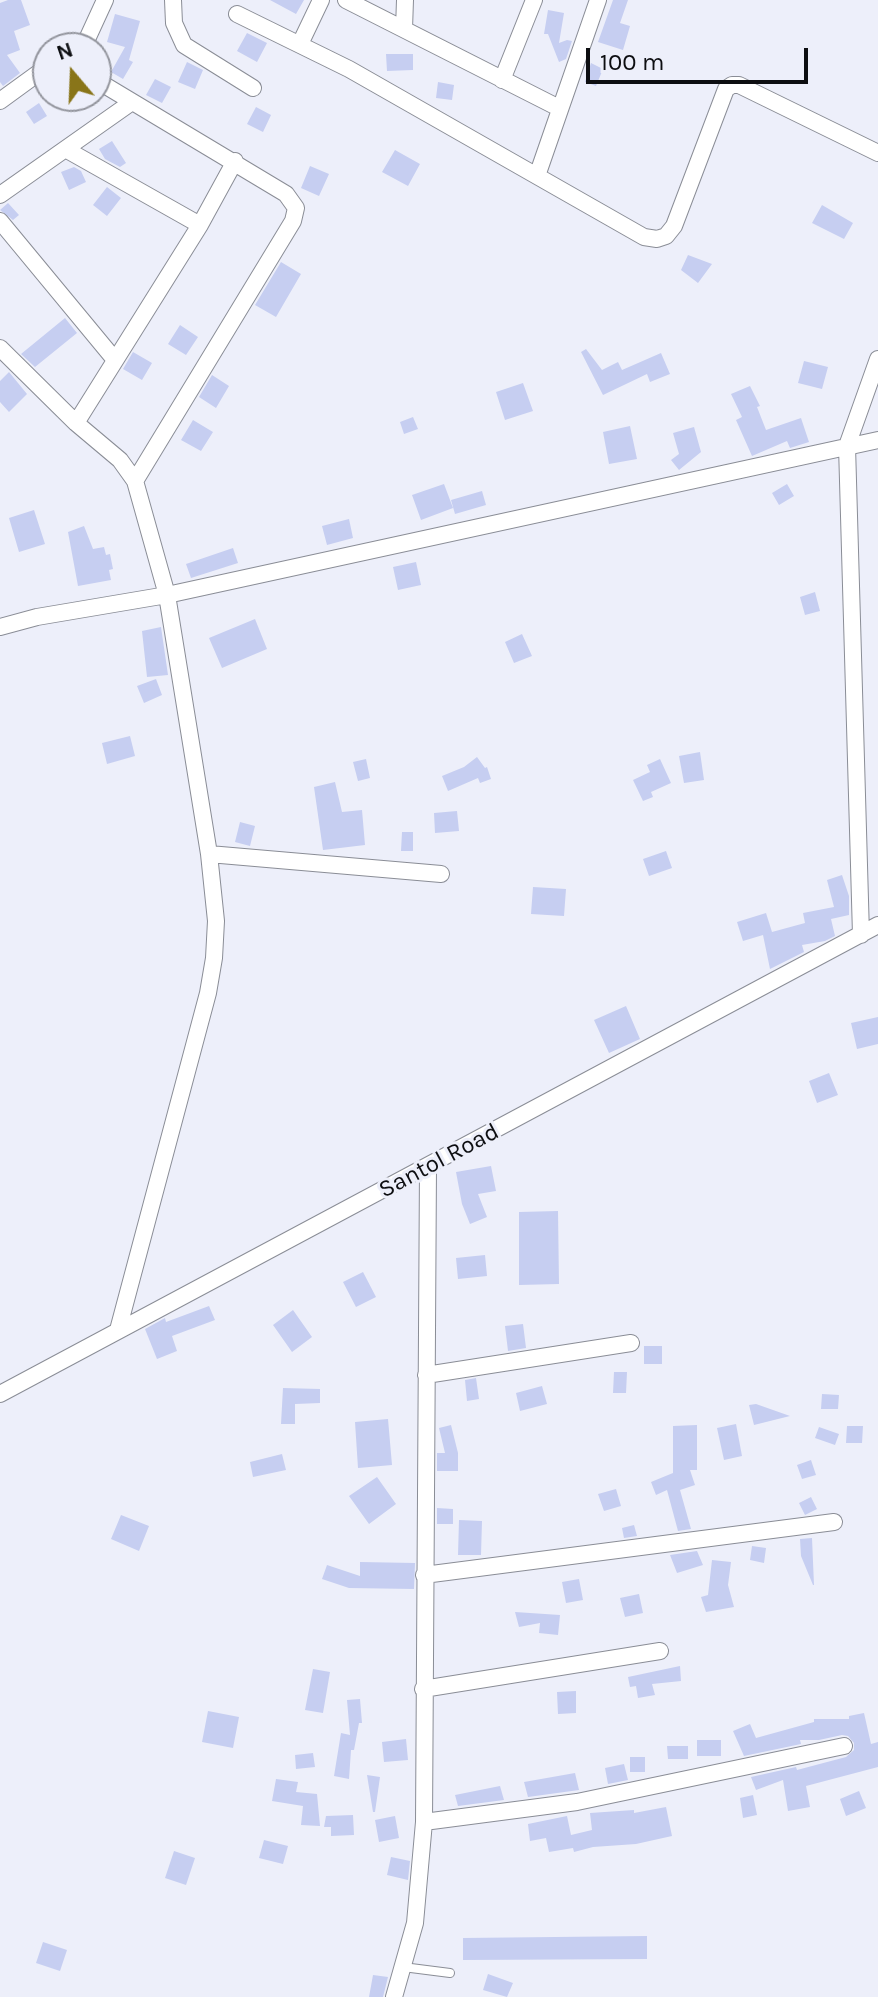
<!DOCTYPE html>
<style>
body{margin:0}
#map{position:relative;width:878px;height:1997px;overflow:hidden;background:#edeffa;font-family:Karla,sans-serif}
canvas{display:block}
.north{position:absolute;left:32px;top:32px;width:80px;height:80px;box-sizing:border-box;background:#edeffa;border:2px solid #93959d;border-radius:50%;rotate:341deg;font-size:22px;font-weight:700;line-height:32px;text-align:center;color:#0d0e11}
.north::after{content:'';display:block;margin:auto;width:28px;height:36px;background:#897519;clip-path:polygon(50% 0,100% 100%,50% 72%,0 100%)}
.scale{position:absolute;left:586px;top:48px;width:222px;height:36px;box-sizing:border-box;border:4px solid #0d0e11;border-top:0;padding-left:10px;font-size:24px;line-height:28px;white-space:nowrap;color:#0d0e11;-webkit-text-stroke:6px #edeffa;paint-order:stroke}
</style>
<div id="map">
<canvas width="878" height="1997"></canvas>
<div class="north">N</div>
<div class="scale">100 m</div>
</div>
<script>
const context = document.querySelector('canvas').getContext('2d');
context.lineJoin = 'round';
function paint(path, color) { context.fillStyle = color; context.fill(path, 'evenodd'); }
const toPath = rows => new Path2D(rows.map(r => 'M' + r).join(''));
function trace(path, color, width, dash) { context.strokeStyle = color; context.lineWidth = width; context.lineCap = dash ? 'butt' : 'round'; context.setLineDash(dash || []); context.stroke(path); }
function write(font, color, halo, rows, align = 'center') {
  context.font = font + ' Karla,sans-serif'; context.lineWidth = 6; context.setLineDash([]); context.textBaseline = 'middle'; context.strokeStyle = halo; context.fillStyle = color; for (const [text, x, y, turn = 0] of rows) {
    context.save(); context.translate(x, y); context.rotate((+turn || 0) * Math.PI / 180); context.textAlign = isNaN(turn) ? turn : align; if (halo) context.strokeText(text, 0, 0); context.fillText(text, 0, 0); context.restore();
  }
}
const building = toPath([
 [8,0,21,0,30,25,14,31,20,50,7,55,20,73,3,86,0,82,0,3],
 [270,0,304,0,296,14],
 [613,0,628,0,620,23,630,26,623,50,598,42],
 [548,10,564,13,559,43,567,40,572,41,566,59,559,62,548,34,544,34],
 [115,14,140,21,129,60,133,62,123,79,111,72,125,47,107,42],
 [247,33,267,43,257,62,237,51],
 [386,54,413,54,413,70,387,71],
 [187,62,203,70,195,89,178,82],
 [591,63,603,69,596,86,585,82],
 [155,79,171,87,162,103,146,95],
 [438,82,454,85,452,100,436,98],
 [39,103,47,116,34,124,26,112],
 [256,107,271,115,263,132,247,124],
 [112,141,126,163,120,167,105,159,99,149],
 [395,150,420,164,408,186,382,172],
 [310,166,329,174,319,196,301,188],
 [74,167,81,171,86,182,69,190,61,172],
 [107,187,121,198,107,216,93,205],
 [8,203,19,215,13,220,0,210],
 [822,205,853,223,844,239,812,223],
 [688,255,712,264,698,283,681,270],
 [281,262,301,274,276,317,255,305],
 [65,318,77,333,35,367,21,354],
 [180,325,198,337,186,355,168,344],
 [586,349,602,370,618,362,622,370,661,353,670,374,650,382,647,374,603,395,581,352],
 [133,352,152,363,142,380,123,369],
 [804,361,828,367,822,389,798,383],
 [9,372,27,394,9,412,0,402,0,381],
 [212,375,229,386,216,408,199,397],
 [523,383,533,411,505,420,496,392],
 [750,386,760,406,757,407,766,430,801,418,809,442,790,448,787,441,752,456,736,420,742,417,731,394],
 [413,417,418,429,404,434,400,422],
 [193,420,213,432,201,451,181,440],
 [630,426,637,459,609,464,603,432],
 [694,427,701,452,679,470,671,460,679,454,673,433],
 [444,484,453,508,421,520,412,495],
 [787,484,794,496,779,505,772,493],
 [482,491,486,505,455,514,451,500],
 [34,510,45,544,19,552,9,518],
 [349,519,353,538,327,545,322,526],
 [84,526,93,549,104,547,106,555,110,554,113,569,109,570,111,580,78,586,68,532],
 [233,548,238,563,191,578,186,564],
 [416,562,421,585,398,590,393,567],
 [815,592,820,611,805,615,800,597],
 [255,619,267,649,222,668,209,638],
 [161,627,168,675,147,677,142,631],
 [522,634,532,656,514,663,505,642],
 [156,679,162,695,144,703,137,686],
 [130,736,135,756,107,764,102,743],
 [700,752,704,780,684,783,679,756],
 [477,757,485,768,487,767,491,779,480,783,478,778,448,791,442,776,464,767],
 [366,759,370,778,358,781,353,762],
 [660,759,671,783,651,792,653,797,643,801,633,780,650,772,647,765],
 [335,782,342,812,362,810,365,845,323,850,314,787],
 [457,811,459,831,435,833,434,813],
 [240,822,255,826,250,846,235,842],
 [402,832,413,832,413,851,401,851],
 [666,851,672,868,649,876,643,859],
 [842,875,849,896,849,915,831,919,835,936,825,941,802,945,804,952,770,969,763,935,743,941,737,922,766,913,772,932,805,923,803,913,834,907,827,880],
 [533,887,566,889,564,916,531,914],
 [626,1006,640,1039,609,1053,594,1020],
 [878,1017,878,1044,857,1049,851,1023],
 [829,1073,838,1095,817,1103,809,1081],
 [491,1166,496,1191,478,1194,487,1217,470,1224,462,1204,456,1172],
 [558,1211,559,1284,519,1285,519,1212],
 [485,1255,487,1276,458,1279,456,1258],
 [363,1272,376,1297,356,1307,343,1282],
 [209,1306,215,1320,172,1336,177,1351,157,1359,145,1329,165,1318,166,1322],
 [293,1310,312,1337,292,1352,273,1325],
 [523,1324,526,1348,508,1351,505,1326],
 [644,1346,662,1346,662,1364,644,1364],
 [614,1372,627,1372,626,1393,613,1393],
 [476,1378,479,1399,467,1401,465,1380],
 [542,1386,547,1404,520,1411,516,1393],
 [283,1388,320,1389,320,1403,295,1404,295,1424,281,1424],
 [822,1394,839,1395,838,1409,821,1409],
 [756,1404,790,1416,754,1425,749,1405],
 [388,1419,392,1465,358,1468,355,1422],
 [736,1424,742,1456,724,1460,717,1428],
 [451,1425,458,1453,458,1471,437,1471,437,1453,445,1453,439,1428],
 [697,1425,697,1470,690,1470,695,1485,680,1490,691,1529,678,1531,667,1490,656,1495,651,1482,673,1473,673,1426],
 [847,1426,863,1426,862,1443,846,1443],
 [819,1427,839,1434,835,1445,815,1438],
 [282,1454,286,1470,253,1477,250,1462],
 [811,1460,816,1475,802,1479,797,1465],
 [377,1477,396,1504,369,1524,349,1496],
 [616,1489,621,1506,604,1511,598,1494],
 [811,1497,817,1509,805,1515,799,1503],
 [437,1508,453,1509,453,1524,437,1524],
 [121,1515,149,1526,139,1551,111,1539],
 [459,1520,482,1521,481,1555,458,1555],
 [634,1525,637,1536,624,1538,622,1528],
 [812,1538,814,1585,813,1585,801,1556,800,1539],
 [752,1546,766,1548,764,1563,750,1560],
 [697,1551,703,1565,677,1573,670,1555],
 [712,1560,731,1562,728,1585,734,1607,706,1612,701,1597,708,1595],
 [360,1562,415,1563,414,1589,349,1588,322,1579,327,1565,360,1576],
 [579,1579,583,1600,566,1603,562,1582],
 [639,1594,643,1613,625,1617,620,1598],
 [515,1612,560,1615,558,1635,539,1633,540,1623,519,1627],
 [680,1666,681,1681,652,1684,655,1695,638,1698,636,1686,630,1687,628,1677],
 [313,1669,330,1672,323,1713,305,1710],
 [576,1691,576,1713,558,1714,557,1692],
 [360,1699,362,1723,359,1723,354,1750,351,1750,349,1779,334,1776,341,1733,350,1735,347,1700],
 [208,1711,239,1717,233,1748,202,1742],
 [864,1713,871,1744,878,1742,878,1767,806,1786,810,1807,788,1811,783,1780,756,1790,751,1777,796,1767,797,1770,846,1757,854,1750,854,1743,848,1736,842,1735,819,1740,800,1740,801,1744,744,1756,733,1731,750,1724,756,1738,814,1722,814,1719,849,1719,849,1716],
 [406,1739,408,1760,384,1762,382,1742],
 [697,1740,721,1740,721,1756,697,1756],
 [667,1746,688,1746,688,1759,668,1759],
 [313,1753,315,1767,296,1769,295,1755],
 [630,1757,645,1757,645,1772,630,1772],
 [624,1764,628,1780,608,1784,605,1768],
 [575,1773,579,1790,528,1797,524,1782],
 [367,1775,380,1777,375,1812,373,1812],
 [276,1779,298,1782,296,1792,317,1794,320,1826,301,1825,303,1806,272,1801],
 [500,1786,504,1800,458,1806,455,1795],
 [859,1791,866,1808,846,1816,840,1799],
 [753,1795,757,1815,743,1818,740,1798],
 [666,1807,672,1836,636,1844,593,1847,574,1852,573,1848,549,1852,546,1838,530,1841,528,1824,567,1816,571,1835,592,1830,590,1813,634,1810,634,1813],
 [353,1815,354,1835,331,1836,331,1827,324,1827,326,1816],
 [395,1816,399,1838,379,1842,375,1820],
 [264,1840,288,1846,283,1864,259,1858],
 [174,1851,195,1858,186,1885,165,1878],
 [391,1857,410,1861,408,1880,387,1875],
 [647,1936,647,1959,463,1960,463,1938],
 [43,1942,67,1950,60,1971,36,1963],
 [488,1974,513,1983,507,1997,483,1990],
 [373,1975,388,1977,383,1997,369,1997]
]);
const lane = toPath([
 [403,1967,450,1973]
]);
const street = toPath([
 [173,0,174,23,184,45,253,88],
 [346,0,559,108],
 [237,14,349,69,644,237,657,239,666,236,674,226,726,89,732,85,739,85,878,153],
 [404,29,405,0],
 [300,44,321,0],
 [83,48,105,0],
 [96,80,286,194,296,208,293,221,135,481,167,595,209,854,216,921,214,958,208,993,118,1330],
 [502,80,534,0],
 [0,101,48,66],
 [67,150,200,225],
 [537,176,598,0],
 [0,195,132,102],
 [0,221,115,360],
 [0,348,76,423,120,460,135,481],
 [76,423,200,225,235,161],
 [0,627,37,617,167,595,878,440],
 [209,854,441,874],
 [861,935,847,446,878,359],
 [426,1375,631,1343],
 [0,1394,878,925],
 [424,1575,834,1522],
 [423,1689,660,1651],
 [424,1822,577,1802,844,1746],
 [394,1997,415,1923,424,1822,428,1167]
]);
const streetNames = [
 ["Santol Road",439,1161,-28]
];
paint(building, '#c6cef1');
trace(lane, '#8a8d96', 10);
trace(street, '#8a8d96', 18);
trace(lane, '#fff', 8);
trace(street, '#fff', 16);
write('24px', '#0d0e11', '#edeffa', streetNames);
</script>
